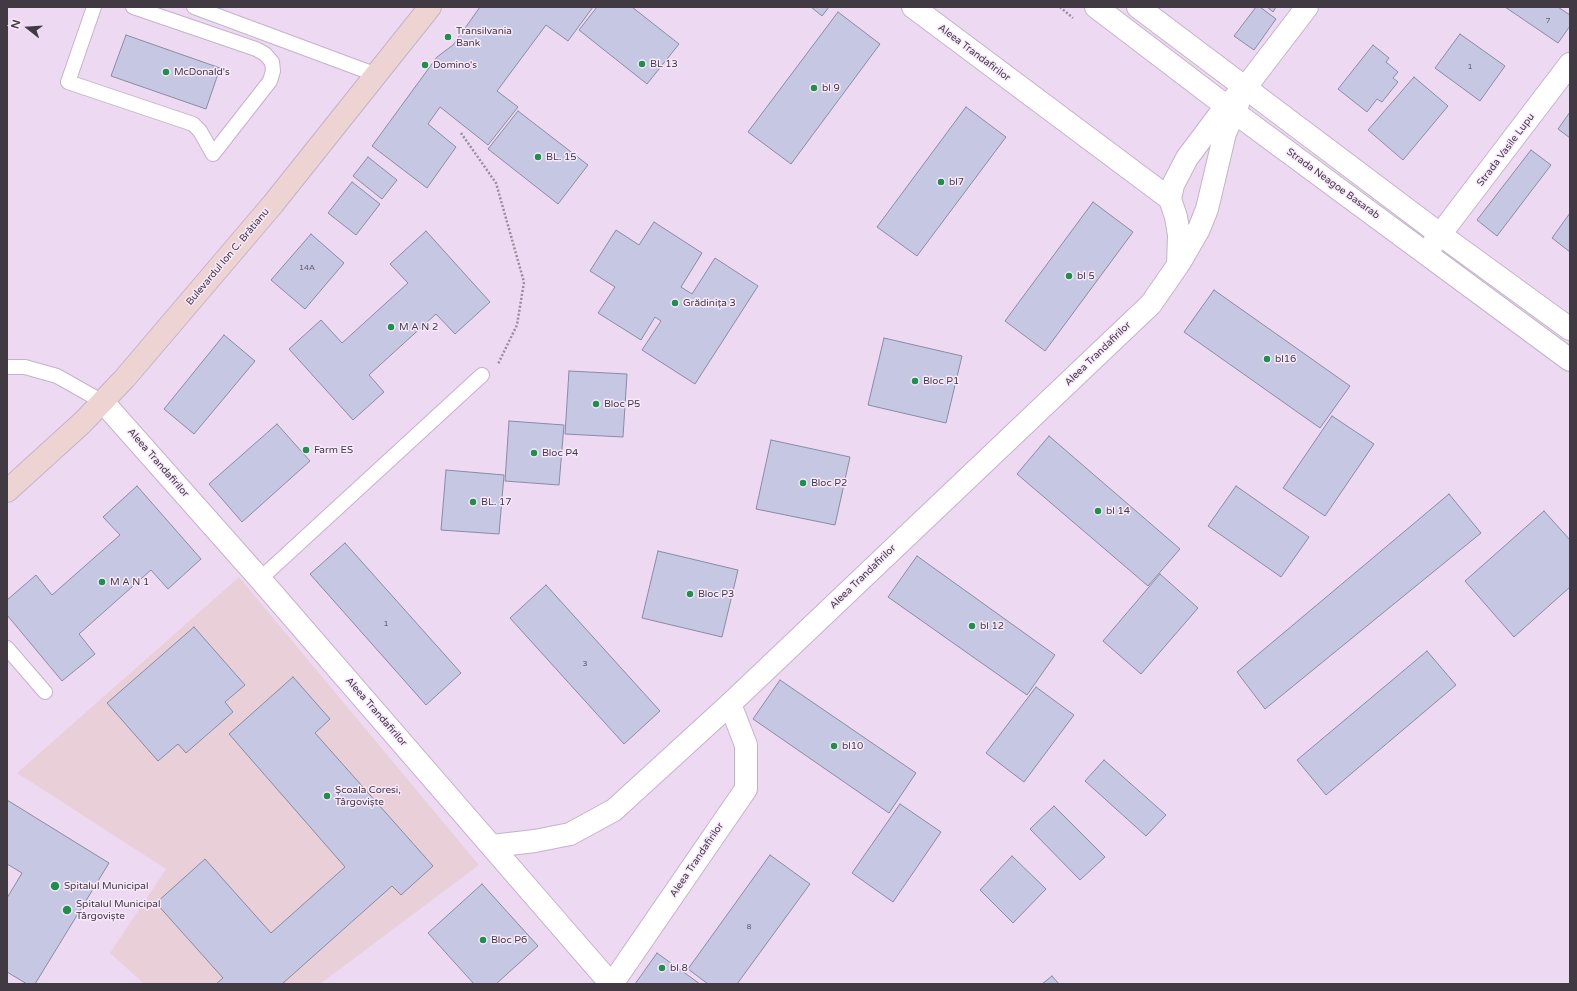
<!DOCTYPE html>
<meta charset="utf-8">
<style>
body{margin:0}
#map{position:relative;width:1577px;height:991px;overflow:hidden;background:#eddaf2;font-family:"Varela Round",sans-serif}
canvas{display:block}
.frame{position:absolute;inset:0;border:8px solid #423a43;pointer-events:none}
.north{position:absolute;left:8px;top:8px;width:40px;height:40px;-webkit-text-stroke:3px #f8e9fc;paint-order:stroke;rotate:287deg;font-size:11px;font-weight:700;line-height:16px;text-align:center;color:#423a43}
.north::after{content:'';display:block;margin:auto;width:14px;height:18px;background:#423a43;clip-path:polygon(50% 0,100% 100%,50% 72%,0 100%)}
</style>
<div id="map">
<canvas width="1577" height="991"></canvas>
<div class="frame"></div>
<div class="north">N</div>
</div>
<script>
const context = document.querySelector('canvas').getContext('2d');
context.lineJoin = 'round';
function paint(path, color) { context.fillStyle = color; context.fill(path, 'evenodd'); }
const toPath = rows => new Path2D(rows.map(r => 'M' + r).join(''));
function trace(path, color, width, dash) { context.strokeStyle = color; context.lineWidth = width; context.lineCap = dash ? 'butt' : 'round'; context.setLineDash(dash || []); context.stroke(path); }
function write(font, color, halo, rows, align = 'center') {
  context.font = font + ' "Varela Round",sans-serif'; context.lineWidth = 3; context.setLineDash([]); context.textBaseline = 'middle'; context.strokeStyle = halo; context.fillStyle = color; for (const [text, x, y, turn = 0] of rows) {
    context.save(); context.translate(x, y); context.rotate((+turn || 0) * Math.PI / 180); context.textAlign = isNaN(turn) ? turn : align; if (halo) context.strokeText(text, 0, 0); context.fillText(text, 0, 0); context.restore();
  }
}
const education = toPath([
 [239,577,479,865,320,984,144,984,110,953,166,869,17,773]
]);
const building = toPath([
 [480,7,593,7,568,41,546,25,497,91,518,107,488,145,440,107,428,124,456,147,427,188,372,146,437,57,453,45,480,7],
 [597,7,632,7,679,44,647,84,579,30,597,7],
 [811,7,829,7,822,16,811,7],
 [1256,7,1260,7,1276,19,1254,50,1234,36,1256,7],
 [1267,7,1276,7,1273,12,1267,7],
 [1505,7,1558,7,1570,15,1570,26,1558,43,1505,7],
 [838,12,880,44,791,164,748,132,838,12],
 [1460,34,1505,66,1480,101,1435,68,1460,34],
 [126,35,220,68,206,109,111,76,126,35],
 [1373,45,1389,58,1386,62,1398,72,1393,78,1398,82,1382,102,1377,99,1367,112,1338,89,1373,45],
 [1414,77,1448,106,1403,160,1368,130,1414,77],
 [966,107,1006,137,917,256,877,227,966,107],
 [518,111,588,165,558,204,488,149,518,111],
 [1570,112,1570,138,1558,129,1570,112],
 [1531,150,1551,165,1497,236,1477,220,1531,150],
 [368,157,397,180,382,199,353,176,368,157],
 [352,182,380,204,356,235,328,213,352,182],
 [1093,202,1133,232,1045,351,1005,321,1093,202],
 [1570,213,1570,252,1552,238,1570,213],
 [654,222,702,253,681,287,692,294,715,258,758,286,695,384,642,350,661,321,655,317,641,340,598,313,615,287,590,271,616,230,639,245,654,222],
 [426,231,490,302,455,334,436,314,369,375,384,392,353,420,289,349,321,320,342,343,408,283,390,264,426,231],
 [311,234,344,263,305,309,271,280,311,234],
 [1214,290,1350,386,1320,428,1184,332,1214,290],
 [224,335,255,361,194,434,164,409,224,335],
 [884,338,962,356,946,423,868,405,884,338],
 [569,371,627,374,623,437,565,434,569,371],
 [1332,416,1374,444,1325,516,1283,488,1332,416],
 [509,421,564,425,559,485,505,481,509,421],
 [277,424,310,461,242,522,209,484,277,424],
 [1049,436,1180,549,1148,586,1017,474,1049,436],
 [771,440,850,457,835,525,756,509,771,440],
 [446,470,504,475,499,534,441,530,446,470],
 [137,486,201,559,168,589,151,570,79,634,95,654,62,681,7,615,7,600,36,575,52,595,120,535,103,517,137,486],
 [1236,486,1309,537,1281,577,1208,526,1236,486],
 [1449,494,1481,533,1265,709,1237,672,1449,494],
 [1544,511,1570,540,1570,587,1514,637,1465,581,1544,511],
 [345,543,461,673,426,705,310,574,345,543],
 [658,551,738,570,722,637,642,618,658,551],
 [917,556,1055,655,1027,695,888,597,917,556],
 [1160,574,1198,608,1141,674,1103,641,1160,574],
 [546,585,660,711,624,744,510,618,546,585],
 [194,627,245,685,225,702,233,712,186,753,178,744,158,761,107,703,194,627],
 [1427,651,1456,685,1326,795,1297,760,1427,651],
 [293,677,330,719,315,733,433,866,401,895,392,886,282,984,216,984,223,978,156,903,205,859,271,933,345,867,229,734,293,677],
 [780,680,916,773,889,813,753,719,780,680],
 [1036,687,1074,715,1024,782,986,753,1036,687],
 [1104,760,1166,815,1146,836,1085,781,1104,760],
 [7,800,109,863,35,984,27,984,7,972,7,898,22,873,7,864,7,800],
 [900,804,941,832,893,902,852,873,900,804],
 [1054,806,1105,857,1080,880,1030,829,1054,806],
 [770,855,810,884,737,984,708,984,688,969,770,855],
 [1012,856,1046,889,1013,923,980,890,1012,856],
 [482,884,538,946,496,984,474,984,428,933,482,884],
 [657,953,700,984,635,984,657,953],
 [1052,976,1059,984,1042,984,1052,976]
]);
const path = toPath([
 [1060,7,1073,18],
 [461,133,496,183,524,282,517,325,498,364]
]);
const service = toPath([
 [94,7,68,82,193,124,200,131,213,154,270,81,273,71,272,62,265,54,256,49,133,7],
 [194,7,377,75],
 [7,367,25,367,57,376,103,402],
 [260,579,482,375],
 [7,648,45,692]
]);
const minor = toPath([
 [1170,199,1173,185,1187,158,1226,106,1245,88,1307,7],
 [1426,253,1570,64],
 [1180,262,1199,229,1207,209,1225,133,1238,104],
 [103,402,260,579,611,984],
 [492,846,535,841,570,834,614,810,730,704,1151,304,1178,265,1179,235,1176,217,1170,199,913,7],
 [612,984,746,789,746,745,730,704]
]);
const tertiary = toPath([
 [1096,7,1226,106,1570,360],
 [1138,7,1441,235,1570,329]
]);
const secondary = toPath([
 [7,491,83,422,125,378,273,204,430,7]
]);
const markers = [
 [448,37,4,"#1f9049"],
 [642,64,4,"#1f9049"],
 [425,65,4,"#1f9049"],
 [166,72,4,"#1f9049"],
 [814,88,4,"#1f9049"],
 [538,157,4,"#1f9049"],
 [941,182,4,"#1f9049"],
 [1069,276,4,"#1f9049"],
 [675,303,4,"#1f9049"],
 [391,327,4,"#1f9049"],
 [1267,359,4,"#1f9049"],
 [915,381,4,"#1f9049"],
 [596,404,4,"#1f9049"],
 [306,450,4,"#1f9049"],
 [534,453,4,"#1f9049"],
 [803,483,4,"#1f9049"],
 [473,502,4,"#1f9049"],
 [1098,511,4,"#1f9049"],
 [102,582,4,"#1f9049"],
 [690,594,4,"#1f9049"],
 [972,626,4,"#1f9049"],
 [834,746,4,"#1f9049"],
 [327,796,4,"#1f9049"],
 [55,886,5,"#1f9049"],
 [67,910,5,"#1f9049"],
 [483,940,4,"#1f9049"],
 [662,968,4,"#1f9049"]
];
const numberNames = [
 ["7",1548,21],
 ["1",1470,67],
 ["14A",307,268],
 ["1",386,624],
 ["3",585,664],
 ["8",749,927]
];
const poiNames = [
 ["Transilvania",456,31],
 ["Bank",456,43],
 ["BL 13",650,64],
 ["Domino's",433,65],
 ["McDonald's",174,72],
 ["bl 9",822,88],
 ["BL. 15",546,157],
 ["bl7",949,182],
 ["bl 5",1077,276],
 ["Grădinița 3",683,303],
 ["M A N 2",399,327],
 ["bl16",1275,359],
 ["Bloc P1",923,381],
 ["Bloc P5",604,404],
 ["Farm ES",314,450],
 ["Bloc P4",542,453],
 ["Bloc P2",811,483],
 ["BL. 17",481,502],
 ["bl 14",1106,511],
 ["M A N 1",110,582],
 ["Bloc P3",698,594],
 ["bl 12",980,626],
 ["bl10",842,746],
 ["Școala Coresi,",335,790],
 ["Târgoviște",335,802],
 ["Spitalul Municipal",64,886],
 ["Spitalul Municipal",76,904],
 ["Târgoviște",76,916],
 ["Bloc P6",491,940],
 ["bl 8",670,968]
];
const streetNames = [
 ["Aleea Trandafirilor",974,53,37],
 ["Strada Vasile Lupu",1506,150,-53],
 ["Strada Neagoe Basarab",1333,184,36],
 ["Bulevardul Ion C. Brătianu",228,257,-50],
 ["Aleea Trandafirilor",1098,354,-44],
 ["Aleea Trandafirilor",158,463,49],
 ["Aleea Trandafirilor",863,577,-44],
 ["Aleea Trandafirilor",376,712,49],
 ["Aleea Trandafirilor",697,860,-56]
];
paint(education, '#e9d0d8');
paint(building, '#c6c7e3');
trace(building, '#8a8aa4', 1);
trace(service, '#c5b2ca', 16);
trace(minor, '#c5b2ca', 24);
trace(tertiary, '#c5b2ca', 24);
trace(secondary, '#c5b2ca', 24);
trace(path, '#998c9c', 2.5, [2, 2]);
trace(service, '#fff', 14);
trace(minor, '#fff', 22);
trace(tertiary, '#fff', 22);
trace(secondary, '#edd4d3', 22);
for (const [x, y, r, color] of markers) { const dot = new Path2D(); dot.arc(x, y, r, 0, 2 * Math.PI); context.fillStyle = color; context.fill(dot); trace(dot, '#f8e9fc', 1.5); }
write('8px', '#635d6b', null, numberNames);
write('10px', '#423a43', '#f8e9fc', poiNames, 'left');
write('10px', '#423a43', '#f8e9fc', streetNames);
</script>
